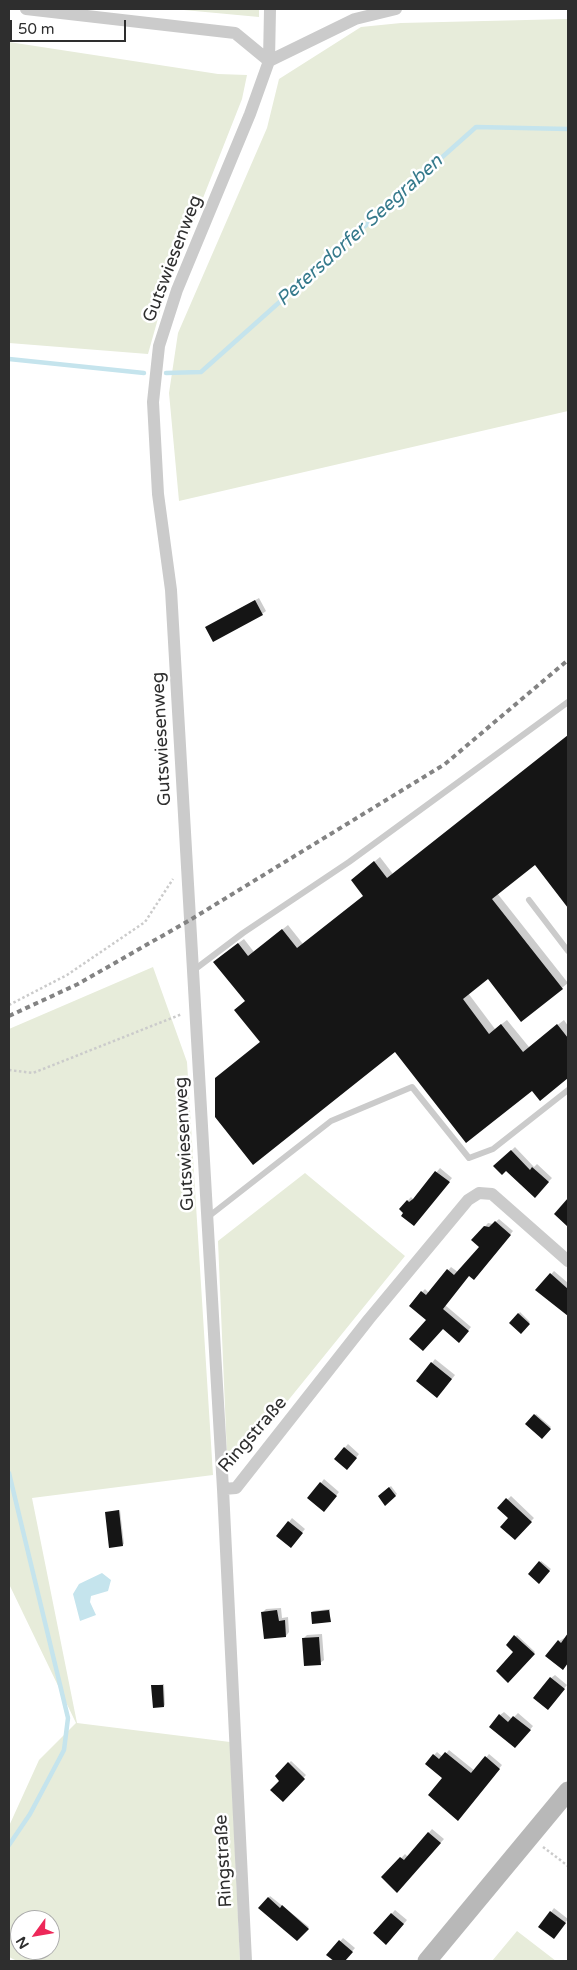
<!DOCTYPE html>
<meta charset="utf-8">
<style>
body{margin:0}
#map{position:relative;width:577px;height:1970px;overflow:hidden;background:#fff;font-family:"Varela Round",sans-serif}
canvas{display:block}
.frame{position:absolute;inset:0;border:10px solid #2e2e2e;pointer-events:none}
.north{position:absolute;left:10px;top:1910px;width:50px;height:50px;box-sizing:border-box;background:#fff;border:1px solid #ababab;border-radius:50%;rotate:238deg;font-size:14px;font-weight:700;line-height:20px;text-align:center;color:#2e2e2e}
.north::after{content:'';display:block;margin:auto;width:18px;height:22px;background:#ed2859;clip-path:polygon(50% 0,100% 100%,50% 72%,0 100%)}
.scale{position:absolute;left:10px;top:20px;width:116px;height:22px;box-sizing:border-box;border:2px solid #2e2e2e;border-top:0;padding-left:6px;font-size:15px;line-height:18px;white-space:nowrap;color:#2e2e2e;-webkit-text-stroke:4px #fff;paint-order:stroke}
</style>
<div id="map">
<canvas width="577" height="1970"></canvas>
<div class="frame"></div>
<div class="north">N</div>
<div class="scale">50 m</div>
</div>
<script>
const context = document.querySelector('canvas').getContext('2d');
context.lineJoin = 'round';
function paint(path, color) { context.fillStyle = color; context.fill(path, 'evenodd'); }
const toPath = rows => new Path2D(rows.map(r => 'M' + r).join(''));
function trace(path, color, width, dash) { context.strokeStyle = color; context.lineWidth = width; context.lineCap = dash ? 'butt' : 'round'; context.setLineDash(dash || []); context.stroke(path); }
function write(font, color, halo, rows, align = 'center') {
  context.font = font + ' "Varela Round",sans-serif'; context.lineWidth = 5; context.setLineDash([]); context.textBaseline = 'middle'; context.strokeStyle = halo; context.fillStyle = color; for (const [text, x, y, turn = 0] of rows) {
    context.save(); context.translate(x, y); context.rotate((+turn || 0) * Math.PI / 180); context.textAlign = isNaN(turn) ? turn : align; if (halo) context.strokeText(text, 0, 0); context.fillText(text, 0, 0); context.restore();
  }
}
const green = toPath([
 [173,9,259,9,259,17],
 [568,19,568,411,179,501,169,393,178,333,267,128,279,79,361,27,401,23],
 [9,42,218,74,247,75,242,99,164,297,148,354,9,343],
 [153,967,187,1062,213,1475,32,1498,77,1723,230,1742,240,1961,17,1961,9,1957,9,1826,39,1760,76,1723,9,1584,9,1029],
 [20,1920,50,1920,50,1950,20,1950],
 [305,1173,405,1256,244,1455,227,1455,218,1241],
 [517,1931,556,1961,492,1961]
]);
const water = toPath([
 [102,1573,111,1580,108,1591,91,1596,90,1602,96,1615,80,1621,73,1594,79,1584]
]);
const shadow = toPath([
 [259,598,266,611,262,614,207,627],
 [568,736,568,906,535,864,497,893,568,983,522,1020,488,977,468,993,495,1029,507,1020,529,1047,564,1020,568,1026,568,1077,540,1099,532,1089,396,1050,216,1078,261,1041,246,1001,215,962,221,956,244,939,254,952,288,925,303,944,365,895,352,880,380,857,393,874],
 [515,1147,534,1167,537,1164,552,1178,535,1196,506,1170,495,1166],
 [440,1168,452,1178,417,1221,400,1209,411,1197,414,1200,415,1198],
 [499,1219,513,1231,477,1276,469,1274,445,1305,471,1327,462,1338,428,1320,422,1292,425,1289,429,1293,451,1267,458,1272,481,1247,473,1240,488,1223,493,1224],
 [554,1271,568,1283,568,1315,537,1290],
 [520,1312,530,1322,521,1332,511,1323],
 [435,1359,455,1375,441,1393,432,1363],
 [536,1414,551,1427,542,1437,527,1424],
 [348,1444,359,1454,350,1465,335,1459],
 [324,1479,339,1492,327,1507,321,1483],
 [391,1486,397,1494,385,1504,379,1496],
 [511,1496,534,1518,515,1538,510,1518,499,1508],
 [120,1510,124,1544,122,1545,106,1513],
 [292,1518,305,1529,294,1542,289,1522],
 [541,1561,551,1569,539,1582,530,1574],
 [281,1608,282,1618,288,1617,289,1632,286,1636,262,1613,266,1609],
 [330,1609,330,1621,312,1612,313,1611],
 [322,1634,324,1660,320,1663,303,1639,307,1635],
 [517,1635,535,1652,508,1681,515,1652,508,1645],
 [568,1636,568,1662,562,1668,559,1641],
 [555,1675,567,1685,551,1704,551,1678],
 [164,1684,165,1705,164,1706,153,1686],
 [504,1712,512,1719,518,1713,533,1726,519,1743,500,1715],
 [449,1750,475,1771,489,1754,502,1765,461,1816,434,1755,437,1752,443,1757],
 [291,1761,306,1775,283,1800,281,1781,276,1776],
 [432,1829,444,1839,397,1891,383,1877,405,1854,408,1857],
 [270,1896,309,1927,297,1940,260,1908],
 [554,1908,568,1919,557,1934,540,1927],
 [395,1910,407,1920,390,1940,375,1933],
 [343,1938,355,1948,344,1961,330,1961,332,1959,328,1955]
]);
const stream = toPath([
 [9,359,144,373],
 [166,373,201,372,476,127,568,129],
 [9,1473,68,1718,64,1750,30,1814,9,1845]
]);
const building = toPath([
 [255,600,263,615,213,642,205,627],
 [568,735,568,908,535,865,492,899,563,989,521,1022,488,979,463,999,489,1034,501,1024,523,1052,557,1024,568,1038,568,1078,540,1101,532,1091,466,1143,395,1052,253,1165,215,1117,215,1078,260,1042,234,1010,245,1001,213,962,238,943,248,956,282,929,297,948,363,896,351,880,374,861,387,878],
 [511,1150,530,1170,532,1167,549,1182,535,1198,506,1171,502,1175,493,1166],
 [435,1171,450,1182,414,1226,401,1216,403,1213,399,1209,407,1200,409,1202,413,1199],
 [568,1198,568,1227,554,1214],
 [495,1221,511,1235,474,1280,469,1276,443,1309,469,1331,459,1343,443,1329,423,1351,409,1339,426,1320,409,1306,421,1291,426,1295,447,1269,454,1275,479,1247,471,1240,484,1226,489,1227],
 [550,1273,568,1289,568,1316,535,1290],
 [518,1313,530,1324,521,1334,509,1323],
 [431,1362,452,1379,437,1398,416,1381],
 [534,1414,551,1429,542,1439,525,1424],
 [344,1447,357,1458,347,1470,334,1459],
 [320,1482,337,1496,324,1512,307,1498],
 [389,1487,396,1496,385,1506,378,1496],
 [506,1498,532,1522,515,1540,500,1527,508,1518,497,1508],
 [119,1510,123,1546,109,1548,105,1512],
 [288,1521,303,1533,291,1548,276,1536],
 [539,1561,550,1571,539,1584,528,1574],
 [277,1610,279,1621,285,1620,286,1637,264,1639,261,1612],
 [329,1610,331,1622,312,1624,311,1612],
 [568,1633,568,1663,563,1670,545,1656,558,1640,561,1643],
 [514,1635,535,1654,508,1683,496,1671,513,1652,506,1645],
 [319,1637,321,1665,304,1666,302,1638],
 [550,1677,565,1689,548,1710,533,1698],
 [151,1685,163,1685,164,1707,153,1708],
 [499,1714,508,1722,513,1716,531,1730,515,1748,489,1727],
 [445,1752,471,1773,485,1756,500,1769,458,1821,428,1795,442,1778,425,1764,433,1754,439,1759],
 [288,1762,305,1779,283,1802,270,1790,279,1781,275,1776],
 [428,1832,441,1843,397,1893,381,1877,400,1857,404,1860],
 [268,1897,280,1908,282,1905,309,1929,297,1941,258,1908],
 [550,1911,566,1923,554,1939,538,1927],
 [391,1913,404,1924,386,1945,373,1933],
 [339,1940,353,1952,345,1961,334,1961,326,1955]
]);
const path = toPath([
 [9,1005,67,975,145,922,173,879],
 [9,1070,33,1073,182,1014],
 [543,1847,568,1866]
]);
const lane = toPath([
 [529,900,568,951],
 [194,970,243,933,349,862,568,702],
 [208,1217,331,1121,412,1087,469,1158,493,1149,568,1090]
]);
const street = toPath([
 [26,9,235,33,269,61,355,19,396,9],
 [223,1489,236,1488,369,1319,468,1200,479,1193,492,1194,568,1261],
 [246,1961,223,1489,171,590,158,494,153,402,159,346,177,290,250,114,269,61,270,9]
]);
const secondary = toPath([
 [427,1961,568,1791]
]);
const rail = toPath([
 [9,1016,78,984,190,920,445,764,568,660]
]);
const streetNames = [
 ["Gutswiesenweg",173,259,-69],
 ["Gutswiesenweg",162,739,-93],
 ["Gutswiesenweg",185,1144,-93],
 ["Ringstraße",253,1435,-49],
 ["Ringstraße",224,1861,-93]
];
const waterNames = [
 ["Petersdorfer Seegraben",360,231,-42]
];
paint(green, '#e7ecda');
paint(water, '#c5e4ed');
paint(shadow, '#0003');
trace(stream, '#c5e4ed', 4.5);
paint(building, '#151515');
trace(path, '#cbcbcb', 2.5, [2.5, 2.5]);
trace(lane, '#cbcbcb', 6);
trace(street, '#cbcbcb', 12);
trace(secondary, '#b8b8b8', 19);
trace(rail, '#838383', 4, [5, 4]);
write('18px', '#2e2e2e', '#fff', streetNames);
write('italic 19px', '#367a8c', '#fff', waterNames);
</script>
